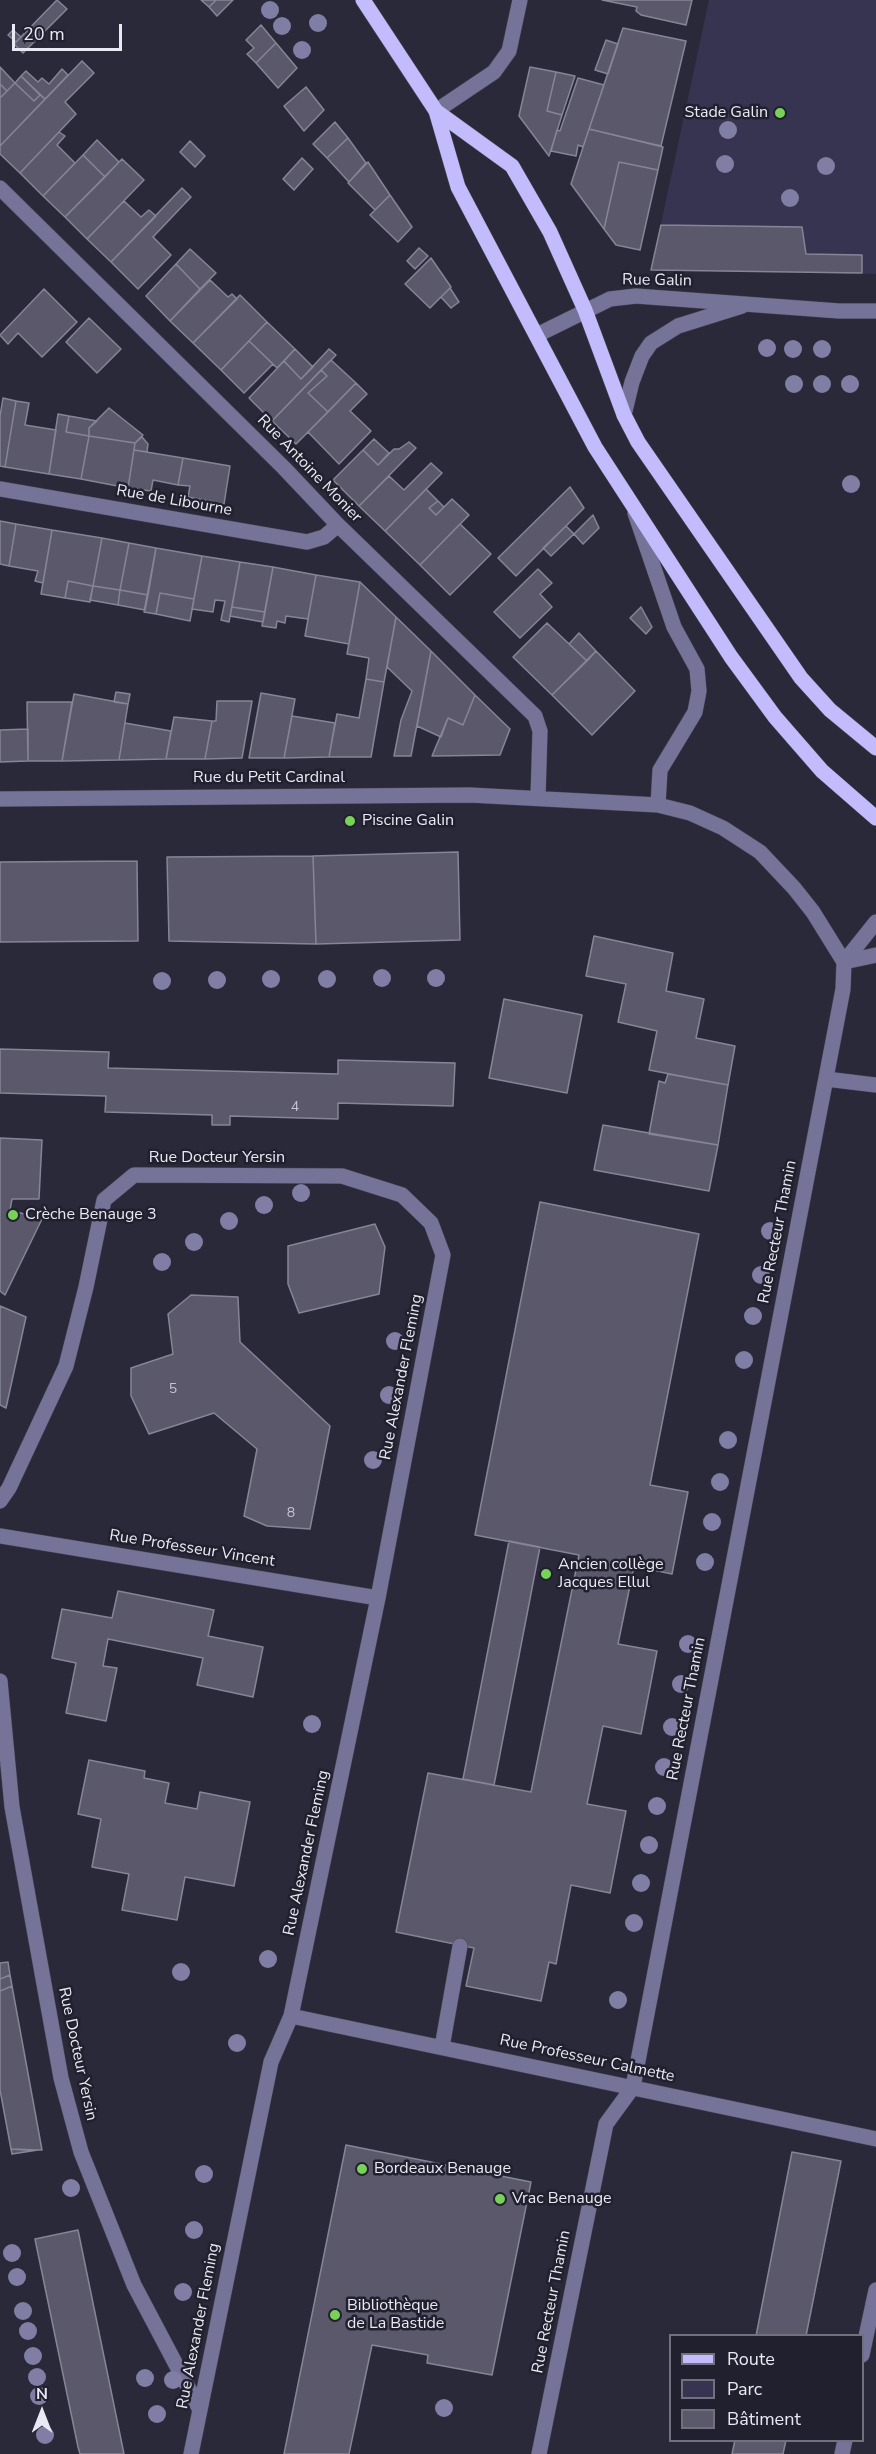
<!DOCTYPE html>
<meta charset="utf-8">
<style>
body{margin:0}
#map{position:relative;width:876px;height:2454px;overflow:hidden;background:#2a2939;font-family:"Nunito Sans",sans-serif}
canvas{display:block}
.legend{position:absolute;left:669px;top:2334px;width:195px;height:108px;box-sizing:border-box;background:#21202e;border:2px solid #71707d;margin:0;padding:8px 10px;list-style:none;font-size:18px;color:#e9e8f3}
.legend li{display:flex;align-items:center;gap:12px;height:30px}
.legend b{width:30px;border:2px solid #71707d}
.north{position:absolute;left:12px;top:2382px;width:60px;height:60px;-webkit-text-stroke:4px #21202e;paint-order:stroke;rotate:0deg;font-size:16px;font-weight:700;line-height:24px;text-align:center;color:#e9e8f3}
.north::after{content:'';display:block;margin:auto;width:21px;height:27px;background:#e9e8f3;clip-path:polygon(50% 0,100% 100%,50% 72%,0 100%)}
.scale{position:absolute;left:12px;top:24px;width:110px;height:27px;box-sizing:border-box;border:3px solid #e9e8f3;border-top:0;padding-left:8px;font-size:18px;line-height:21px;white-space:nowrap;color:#e9e8f3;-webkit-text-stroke:4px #21202e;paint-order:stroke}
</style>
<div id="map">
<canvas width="876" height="2454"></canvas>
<ul class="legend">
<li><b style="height:8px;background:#c2bcfc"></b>Route</li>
<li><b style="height:16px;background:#373451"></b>Parc</li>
<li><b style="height:16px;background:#5a586a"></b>Bâtiment</li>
</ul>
<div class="north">N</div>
<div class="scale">20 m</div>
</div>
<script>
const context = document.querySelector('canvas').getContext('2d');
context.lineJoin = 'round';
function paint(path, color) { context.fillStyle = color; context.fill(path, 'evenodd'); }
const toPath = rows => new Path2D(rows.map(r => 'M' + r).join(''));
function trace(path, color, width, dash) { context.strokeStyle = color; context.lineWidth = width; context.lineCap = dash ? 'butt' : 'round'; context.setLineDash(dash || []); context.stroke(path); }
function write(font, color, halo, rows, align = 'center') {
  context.font = font + ' "Nunito Sans",sans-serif'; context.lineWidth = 5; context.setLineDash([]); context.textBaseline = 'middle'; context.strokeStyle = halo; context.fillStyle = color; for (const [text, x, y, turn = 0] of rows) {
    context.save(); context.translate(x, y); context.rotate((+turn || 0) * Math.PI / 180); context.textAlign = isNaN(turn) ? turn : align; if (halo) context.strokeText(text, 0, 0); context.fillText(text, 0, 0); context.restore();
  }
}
const green = toPath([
 [709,0,876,0,876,274,651,270]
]);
const building = toPath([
 [57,0,67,9,23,53,14,44,57,0],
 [201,0,216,0,209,7,201,0],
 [216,0,233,0,217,16,209,7,216,0],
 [602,0,692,0,686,25,641,15,636,11,637,7,602,0],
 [261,25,276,43,256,63,247,54,254,48,246,40,261,25],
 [623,28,686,41,661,146,589,129,623,28],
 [13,30,21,37,16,42,8,35,13,30],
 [606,40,618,44,608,74,595,70,606,40],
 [276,43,297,68,278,88,256,63,276,43],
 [82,61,94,73,65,102,76,114,20,173,0,154,0,146,82,61],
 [0,67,15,83,7,91,0,84,0,67],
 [530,67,556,72,547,111,562,115,549,156,519,116,530,67],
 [62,69,68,75,45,99,21,76,26,71,38,82,42,78,49,84,62,69],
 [556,72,575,76,562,115,547,111,556,72],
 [21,76,40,95,34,101,15,83,21,76],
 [578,78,604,85,583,147,578,145,576,156,551,151,557,130,560,131,578,78],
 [15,83,34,101,40,95,45,99,0,146,0,98,15,83],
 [0,84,7,91,0,98,0,84],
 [306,87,324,110,304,131,284,106,306,87],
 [335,122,348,138,327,158,313,144,335,122],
 [589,129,663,147,658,170,619,162,604,229,571,184,589,129],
 [59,132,65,136,57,145,75,163,43,196,20,173,59,132],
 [348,138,366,163,349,182,327,158,348,138],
 [97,140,119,162,105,177,83,155,97,140],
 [190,141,205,156,195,167,180,152,190,141],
 [83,155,105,177,65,217,43,196,83,155],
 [302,158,313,169,294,190,283,179,302,158],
 [122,159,144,180,87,239,65,217,122,159],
 [368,162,390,195,375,210,348,183,368,162],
 [619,162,658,170,640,250,616,245,604,229,619,162],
 [182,188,191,197,153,237,171,255,138,289,111,262,182,188],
 [390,195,412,227,398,242,370,215,390,195],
 [124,201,141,217,149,210,156,216,111,262,87,239,124,201],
 [661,225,802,227,806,254,862,255,862,273,651,270,661,225],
 [419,248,428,256,415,269,407,261,419,248],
 [190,249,216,273,200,289,176,264,190,249],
 [431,258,451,287,430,308,405,284,431,258],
 [176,264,200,289,170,321,146,296,176,264],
 [210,280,228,297,232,294,237,299,193,343,170,321,210,280],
 [450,288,459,302,451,308,441,297,450,288],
 [44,289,77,322,42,357,18,333,8,344,0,335,44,289],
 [240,295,267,322,221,370,193,343,240,295],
 [89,318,121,349,97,373,66,342,89,318],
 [267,322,295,349,277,368,249,341,267,322],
 [249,341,273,364,244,393,221,370,249,341],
 [295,349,313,367,301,379,284,361,295,349],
 [329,349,336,355,272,421,249,398,284,361,301,379,329,349],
 [331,360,356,383,328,412,308,393,327,376,321,370,331,360],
 [321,370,327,376,308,393,328,412,296,444,272,421,321,370],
 [356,383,367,394,350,411,371,431,339,464,308,432,356,383],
 [3,398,16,401,5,467,0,466,0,416,3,398],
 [16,401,29,403,25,425,56,430,49,474,5,467,16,401],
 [109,408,143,435,135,443,89,436,89,428,109,408],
 [58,414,69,416,66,432,89,436,81,479,49,474,58,414],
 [69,416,97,421,89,428,89,436,66,432,69,416],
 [89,436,135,443,128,488,81,479,89,436],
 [142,437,148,444,147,452,134,450,135,443,142,437],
 [374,439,389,453,378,465,363,450,374,439],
 [409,442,416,448,359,506,333,480,363,450,378,465,394,449,399,449,409,442],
 [134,450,183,458,178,485,153,480,151,491,128,488,134,450],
 [183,458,230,466,224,504,188,497,190,486,178,485,183,458],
 [431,463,442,473,385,531,359,506,389,476,404,490,431,463],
 [570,487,584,508,516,576,498,558,570,487],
 [426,489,438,501,429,508,436,515,452,499,469,515,420,565,385,531,426,489],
 [438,501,444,507,436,515,429,508,438,501],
 [593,515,599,528,583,544,574,534,593,515],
 [0,521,16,524,9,566,0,564,0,521],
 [16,524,52,530,43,583,35,581,38,571,9,566,16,524],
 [460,524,491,554,450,595,420,565,460,524],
 [566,526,574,534,551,556,543,548,566,526],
 [52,530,102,538,93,586,68,581,65,598,41,594,52,530],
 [102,538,129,543,120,590,93,586,102,538],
 [129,543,156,548,148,595,120,590,129,543],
 [156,548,202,556,194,599,160,593,156,614,144,612,156,548],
 [202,556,240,562,229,622,221,620,225,601,215,600,213,612,192,609,202,556],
 [240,562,273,567,265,612,232,607,240,562],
 [273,567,316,575,308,619,286,616,285,623,277,621,276,628,262,626,273,567],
 [538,569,552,583,540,594,552,607,520,638,494,612,538,569],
 [316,575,360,582,349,644,305,636,316,575],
 [68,581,93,586,90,602,65,598,68,581],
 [360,582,396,617,384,682,366,679,369,658,347,654,360,582],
 [93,586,120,590,118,605,90,600,93,586],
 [120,590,148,595,145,610,118,605,120,590],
 [160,593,194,599,190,621,156,614,160,593],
 [232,607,265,612,263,622,230,616,232,607],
 [641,607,652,627,646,634,630,618,641,607],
 [396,617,431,651,411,756,394,756,401,720,412,691,387,667,396,617],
 [547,623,587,661,552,695,513,657,547,623],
 [579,633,596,651,587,661,569,644,579,633],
 [431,651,475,695,463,725,448,718,441,737,417,726,431,651],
 [596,651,635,691,592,735,552,695,596,651],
 [366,679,384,682,371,757,329,757,337,714,359,718,366,679],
 [116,692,130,694,128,704,114,702,116,692],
 [261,693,295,699,284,758,249,758,261,693],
 [74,694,128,704,119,760,62,761,74,694],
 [475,695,510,729,500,755,432,756,448,718,463,725,475,695],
 [217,701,252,701,242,758,205,759,212,721,216,721,217,701],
 [27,702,72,702,62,761,28,761,27,702],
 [292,716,335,723,329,757,284,758,292,716],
 [174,717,212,721,205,759,166,759,174,717],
 [125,723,171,731,166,759,119,760,125,723],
 [28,729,28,761,0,762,0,730,28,729],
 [458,852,460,940,316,944,313,856,458,852],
 [313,856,316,944,169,941,167,857,313,856],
 [137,861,138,941,0,942,0,862,137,861],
 [594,936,673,953,666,991,704,999,696,1038,735,1046,728,1085,649,1070,657,1031,618,1022,626,984,586,976,594,936],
 [504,999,582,1015,567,1093,489,1078,504,999],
 [0,1049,109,1052,108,1068,338,1074,338,1060,455,1063,453,1106,338,1103,338,1119,230,1116,230,1125,212,1125,212,1115,105,1112,106,1096,0,1093,0,1049],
 [668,1074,728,1085,718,1145,649,1134,659,1081,665,1083,668,1074],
 [603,1125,718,1145,709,1191,594,1170,603,1125],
 [0,1138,42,1140,39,1199,12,1199,10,1210,42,1219,5,1295,0,1291,0,1138],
 [540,1202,699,1234,650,1485,688,1492,672,1574,634,1566,618,1644,657,1651,641,1734,603,1726,587,1804,626,1811,610,1893,571,1885,556,1964,549,1962,541,2001,466,1986,474,1948,396,1932,428,1773,531,1792,579,1555,475,1535,540,1202],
 [375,1224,385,1247,379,1294,299,1313,288,1284,288,1246,375,1224],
 [191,1295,238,1297,240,1342,330,1426,310,1529,267,1526,244,1516,257,1449,214,1413,149,1434,131,1396,131,1368,173,1354,168,1314,191,1295],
 [0,1306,26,1317,6,1408,0,1405,0,1306],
 [509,1541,540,1547,494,1785,463,1779,509,1541],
 [118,1591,214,1610,208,1636,263,1647,253,1697,197,1685,203,1658,108,1639,103,1666,117,1668,106,1721,66,1713,76,1663,52,1658,62,1609,112,1618,118,1591],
 [89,1760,145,1771,144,1778,169,1783,165,1803,197,1809,200,1792,250,1802,234,1886,185,1877,177,1920,122,1910,129,1874,92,1867,101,1819,78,1814,89,1760],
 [8,1962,10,1975,0,1979,0,1963,8,1962],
 [10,1975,12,1986,0,1991,0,1979,10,1975],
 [12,1986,42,2150,38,2150,11,2149,0,2090,0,1991,12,1986],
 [346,2145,531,2182,492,2375,427,2363,428,2355,372,2345,349,2454,284,2454,346,2145],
 [11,2149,25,2150,38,2150,12,2154,11,2149],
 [792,2152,841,2161,806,2336,756,2336,792,2152],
 [78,2230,124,2454,80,2454,78,2447,35,2239,78,2230],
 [735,2440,786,2440,783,2454,732,2454,735,2440]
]);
const minor = toPath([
 [436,111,494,72,509,51,520,0],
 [0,188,284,468,338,525,535,716,540,731,538,797],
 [537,335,610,299,636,296,839,311,876,311],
 [624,415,632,382,642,356,651,343,678,326,742,306],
 [0,489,307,542,324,537,338,525],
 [635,513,674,627,697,669,699,691,695,712,660,770,658,805],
 [0,799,470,795,658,805,690,813,723,828,760,852,794,888,813,912,844,962],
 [844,962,876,922],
 [844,962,876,955],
 [826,1079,876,1085],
 [0,1501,9,1488,66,1366,86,1287,104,1200,134,1175,342,1176,402,1195,431,1223,443,1255,378,1598,291,2016,271,2062,191,2454],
 [0,1536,378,1598],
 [0,1681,12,1807,61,2078,81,2152,134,2285,200,2410],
 [291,2016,876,2139],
 [442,2047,460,1946],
 [862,2355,876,2290],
 [539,2454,606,2124,633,2087,843,989,844,962],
 [842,2454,845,2440]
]);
const major = toPath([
 [363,0,436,111,458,187,595,447,731,657,775,717,822,771,876,818],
 [436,111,512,166,550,232,585,310,624,415,638,442,801,678,830,710,876,748]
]);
const trees = [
 [270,10],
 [318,23],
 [282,26],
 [302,50],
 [728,130],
 [725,164],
 [826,166],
 [790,198],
 [767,348],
 [793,349],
 [822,349],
 [794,384],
 [822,384],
 [850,384],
 [851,484],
 [382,978],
 [436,978],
 [271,979],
 [327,979],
 [217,980],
 [162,981],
 [301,1193],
 [264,1205],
 [229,1221],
 [770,1231],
 [194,1242],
 [162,1262],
 [761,1275],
 [753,1316],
 [395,1341],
 [744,1360],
 [389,1395],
 [728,1440],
 [373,1460],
 [720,1482],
 [712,1522],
 [705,1562],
 [688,1644],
 [681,1684],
 [312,1724],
 [672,1727],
 [664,1767],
 [657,1806],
 [649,1845],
 [641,1883],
 [634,1923],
 [268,1959],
 [181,1972],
 [618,2000],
 [237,2043],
 [204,2174],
 [71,2188],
 [194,2230],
 [12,2253],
 [17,2277],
 [183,2292],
 [23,2311],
 [28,2331],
 [33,2356],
 [37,2377],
 [145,2378],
 [173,2380],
 [39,2396],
 [444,2408],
 [157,2414],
 [45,2435]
];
const markers = [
 [780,113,6,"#78d158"],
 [350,821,6,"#78d158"],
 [13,1215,6,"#78d158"],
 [546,1574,6,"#78d158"],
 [362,2169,6,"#78d158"],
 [500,2199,6,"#78d158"],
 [335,2315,6,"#78d158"]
];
const numberNames = [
 ["4",295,1108],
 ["5",173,1390],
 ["8",291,1514]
];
const poiNames = [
 ["Stade Galin",768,113,"right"],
 ["Piscine Galin",362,821],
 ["Crèche Benauge 3",25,1215],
 ["Ancien collège",558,1565],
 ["Jacques Ellul",558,1583],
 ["Bordeaux Benauge",374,2169],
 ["Vrac Benauge",512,2199],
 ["Bibliothèque",347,2306],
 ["de La Bastide",347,2324]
];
const streetNames = [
 ["Rue Galin",657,281,1],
 ["Rue Antoine Monier",309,469,46],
 ["Rue de Libourne",174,501,10],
 ["Rue du Petit Cardinal",269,778],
 ["Rue Docteur Yersin",217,1158],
 ["Rue Recteur Thamin",778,1232,-79],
 ["Rue Alexander Fleming",402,1377,-79],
 ["Rue Professeur Vincent",192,1549,9],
 ["Rue Recteur Thamin",687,1709,-79],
 ["Rue Alexander Fleming",307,1853,-78],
 ["Rue Docteur Yersin",77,2054,78],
 ["Rue Professeur Calmette",587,2059,12],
 ["Rue Recteur Thamin",552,2302,-79],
 ["Rue Alexander Fleming",199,2326,-79]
];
paint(green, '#373451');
paint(building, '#5a586a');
trace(building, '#868598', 1.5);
trace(minor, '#454453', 16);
trace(major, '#454453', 16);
trace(minor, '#767399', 15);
trace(major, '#c2bcfc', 15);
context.fillStyle = '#807ea4';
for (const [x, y] of trees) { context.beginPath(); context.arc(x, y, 9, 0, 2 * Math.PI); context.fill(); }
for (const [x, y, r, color] of markers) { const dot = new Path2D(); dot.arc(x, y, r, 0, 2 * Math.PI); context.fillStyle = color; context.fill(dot); trace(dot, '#21202e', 2); }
write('14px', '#c5c4d1', null, numberNames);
write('16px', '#e9e8f3', '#21202e', poiNames, 'left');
write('16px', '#e9e8f3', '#21202e', streetNames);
</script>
